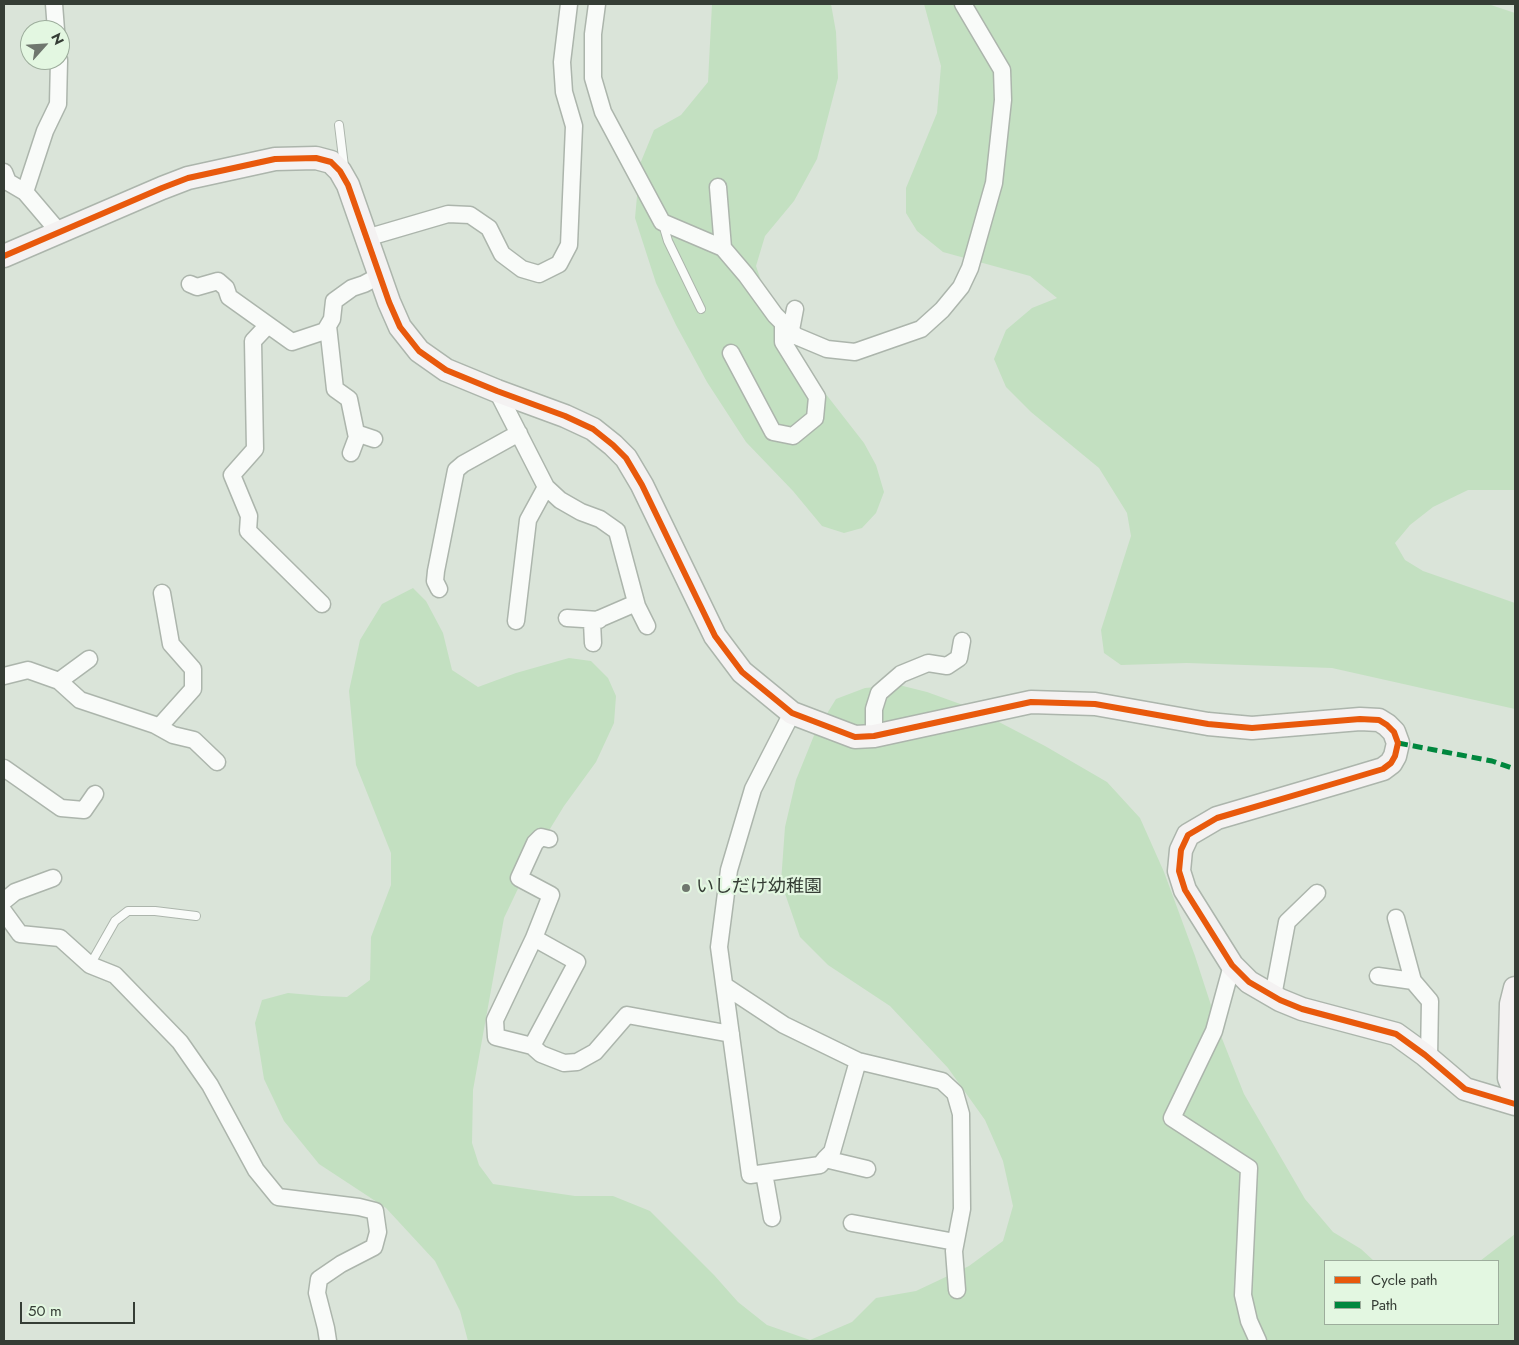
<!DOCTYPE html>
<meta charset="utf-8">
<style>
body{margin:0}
#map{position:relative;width:1519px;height:1345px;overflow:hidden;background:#dae4d9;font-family:Jost,sans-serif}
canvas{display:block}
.frame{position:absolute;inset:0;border:5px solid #353d35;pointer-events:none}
.legend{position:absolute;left:1324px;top:1260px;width:175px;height:65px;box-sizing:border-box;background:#e3f7e1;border:1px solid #9dad9c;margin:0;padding:6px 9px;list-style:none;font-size:15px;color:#353d35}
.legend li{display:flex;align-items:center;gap:10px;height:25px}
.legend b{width:25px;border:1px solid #9dad9c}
.north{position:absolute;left:20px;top:20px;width:50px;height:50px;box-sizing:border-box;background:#e3f7e1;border:1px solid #9dad9c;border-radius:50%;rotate:64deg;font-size:14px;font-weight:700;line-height:20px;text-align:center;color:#353d35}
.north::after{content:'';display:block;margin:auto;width:18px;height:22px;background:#6f776e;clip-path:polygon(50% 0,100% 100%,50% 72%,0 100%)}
.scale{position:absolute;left:20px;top:1302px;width:115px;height:22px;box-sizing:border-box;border:2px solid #353d35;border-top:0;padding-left:6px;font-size:15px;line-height:18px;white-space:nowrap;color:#353d35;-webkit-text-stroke:4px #e3f7e1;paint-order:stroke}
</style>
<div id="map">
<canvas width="1519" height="1345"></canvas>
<div class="frame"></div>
<ul class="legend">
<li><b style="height:6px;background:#e8590c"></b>Cycle path</li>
<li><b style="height:6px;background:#00873e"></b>Path</li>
</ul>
<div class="north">N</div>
<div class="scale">50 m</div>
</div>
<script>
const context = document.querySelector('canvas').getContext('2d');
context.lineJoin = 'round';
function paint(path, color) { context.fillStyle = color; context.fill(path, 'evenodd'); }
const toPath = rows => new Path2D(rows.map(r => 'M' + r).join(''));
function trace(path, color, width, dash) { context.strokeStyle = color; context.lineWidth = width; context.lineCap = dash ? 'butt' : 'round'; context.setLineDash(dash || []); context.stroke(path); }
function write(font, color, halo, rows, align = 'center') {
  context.font = font + ' Jost,"Noto Sans JP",sans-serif'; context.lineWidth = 4.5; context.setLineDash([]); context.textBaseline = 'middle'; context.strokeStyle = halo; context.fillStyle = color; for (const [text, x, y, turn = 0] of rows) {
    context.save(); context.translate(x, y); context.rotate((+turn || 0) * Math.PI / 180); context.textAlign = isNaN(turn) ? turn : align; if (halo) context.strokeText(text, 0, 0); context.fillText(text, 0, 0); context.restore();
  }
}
const green = toPath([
 [712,4,831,4,836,32,838,78,817,159,794,201,765,236,756,266,770,307,797,357,864,443,876,465,884,492,876,513,862,528,844,533,822,526,793,491,746,442,707,382,676,325,656,283,635,218,640,164,654,130,681,115,708,82],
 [924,4,1488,4,1515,13,1515,490,1468,490,1433,507,1410,525,1395,543,1405,560,1423,571,1515,603,1515,709,1332,668,1187,663,1121,665,1104,653,1101,630,1131,536,1127,513,1099,468,1031,412,1006,387,994,359,1006,330,1032,308,1057,298,1030,276,943,252,917,231,906,213,906,188,937,113,941,66],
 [413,588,426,601,443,633,452,670,478,687,516,673,569,658,591,661,608,678,616,696,614,723,596,762,564,806,534,855,504,918,473,1090,472,1143,479,1165,493,1184,575,1196,613,1196,650,1211,714,1275,738,1302,767,1325,810,1340,852,1322,876,1298,916,1291,969,1266,1003,1241,1013,1206,1003,1161,985,1120,948,1068,890,1006,828,965,800,937,781,882,785,827,796,780,815,733,836,699,865,688,899,685,927,692,974,709,1045,746,1107,782,1140,818,1164,872,1195,956,1221,1036,1244,1094,1305,1199,1333,1232,1361,1249,1374,1261,1325,1261,1325,1324,1498,1324,1498,1261,1480,1261,1515,1234,1515,1341,468,1341,460,1311,435,1261,386,1208,319,1164,284,1121,264,1079,255,1023,262,1000,288,993,322,996,347,997,370,980,371,937,391,885,391,853,356,765,349,691,360,640,382,604]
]);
const lane = toPath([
 [339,125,344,166],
 [663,224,668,241,701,309],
 [90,965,115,921,128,911,155,911,196,916]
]);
const street = toPath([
 [54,4,56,30],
 [597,4,593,34,593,78,603,112,662,222,723,248,746,275,775,315,796,336,827,349,855,352,921,329,942,310,961,287,970,268,994,183,1003,100,1002,70,963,4],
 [4,172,8,182,25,192],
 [718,187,723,248],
 [59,232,25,192,45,131,58,104,59,60],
 [366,238,448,214,470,215,489,228,502,254,522,269,539,274,559,264,569,245,574,126,564,92,562,62,569,4],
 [190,284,197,287,218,281,226,288,229,297,292,342,325,331,332,319,334,301,352,288,364,284,379,276],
 [268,325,253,341,255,449,232,475,249,516,248,531,322,604],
 [328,326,335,389,349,399,356,433,357,437,351,453],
 [791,330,795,309],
 [731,353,773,432,793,436,815,418,817,397,783,342,783,323],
 [497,391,546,487,560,500,581,512,600,519,617,531,637,606,647,626],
 [356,433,374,439],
 [439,589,435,581,436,571,456,470,463,464,519,433],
 [567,618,599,620],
 [516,621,528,520,546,487],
 [593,643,592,622,636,603],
 [4,676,28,670,59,681,89,659],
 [59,681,80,700,155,725,173,735,194,740,217,762],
 [792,713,753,789,729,870,719,947,750,1175,820,1165,825,1159,832,1152,858,1061],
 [159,727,193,689,193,669,171,644,162,593],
 [874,736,874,709,879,693,901,674,928,663,947,666,959,658,962,641],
 [4,768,61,808,84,810,95,794],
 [4,901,15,892,53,878],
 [4,912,20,934,60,938,90,965,115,975,180,1042,210,1085,256,1170,278,1197,359,1207,375,1211,378,1232,374,1247,341,1264,319,1279,317,1293,326,1328,328,1341],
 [1396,918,1413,981,1430,1001,1429,1058],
 [534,938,551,895,519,878,535,843,541,837,549,839],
 [1232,965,1214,1031,1172,1118,1249,1168,1243,1295,1249,1321,1258,1341],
 [1378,976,1413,981],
 [725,986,784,1025,858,1061,942,1081,955,1093,961,1114,962,1209,954,1251,957,1290],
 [1273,996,1287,922,1317,893],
 [532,1046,496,1037,495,1020,534,938,577,962,532,1046,541,1054,564,1063,577,1062,595,1052,627,1015,731,1034],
 [825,1159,867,1169],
 [764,1173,772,1218],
 [852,1223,955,1242]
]);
const secondary = toPath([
 [4,256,162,188,188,178,275,159,316,158,331,162,340,171,348,185,389,302,400,327,419,351,446,370,497,391,565,416,593,429,613,445,626,458,642,485,715,636,742,672,792,713,855,737,874,736,1031,702,1095,704,1208,724,1252,728,1360,719,1379,720,1387,725,1394,732,1398,743,1395,756,1391,763,1383,769,1343,781,1217,818,1188,835,1181,850,1179,871,1185,890,1232,965,1249,982,1280,1000,1302,1009,1396,1034,1425,1055,1465,1089,1515,1104],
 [1515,988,1511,1004,1509,1078,1515,1093]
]);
const quiet = toPath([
 [1398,743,1492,761,1515,769]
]);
const cycleway = toPath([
 [4,256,162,188,188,178,275,159,316,158,331,162,340,171,348,185,389,302,400,327,419,351,446,370,497,391,565,416,593,429,613,445,626,458,642,485,715,636,742,672,792,713,855,737,874,736,1031,702,1095,704,1208,724,1252,728,1360,719,1379,720,1387,725,1394,732,1398,743,1395,756,1391,763,1383,769,1343,781,1217,818,1188,835,1181,850,1179,871,1185,890,1232,965,1249,982,1280,1000,1302,1009,1396,1034,1425,1055,1465,1089,1515,1104]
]);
const markers = [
 [686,888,5,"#6f776e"]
];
const poiNames = [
 ["いしだけ幼稚園",696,888]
];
paint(green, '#c3e0c1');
trace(lane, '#acb5ac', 10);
trace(street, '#acb5ac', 19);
trace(secondary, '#acb5ac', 25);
trace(lane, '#f9fbf9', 8);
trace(street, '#f9fbf9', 16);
trace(secondary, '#f4f2f2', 22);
trace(quiet, '#00873e', 5, [10, 5]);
trace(cycleway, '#e8590c', 6);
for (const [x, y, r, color] of markers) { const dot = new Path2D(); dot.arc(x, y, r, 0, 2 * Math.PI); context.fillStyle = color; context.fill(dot); trace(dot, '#e3f7e1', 2); }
write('18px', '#353d35', '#e3f7e1', poiNames, 'left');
</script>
